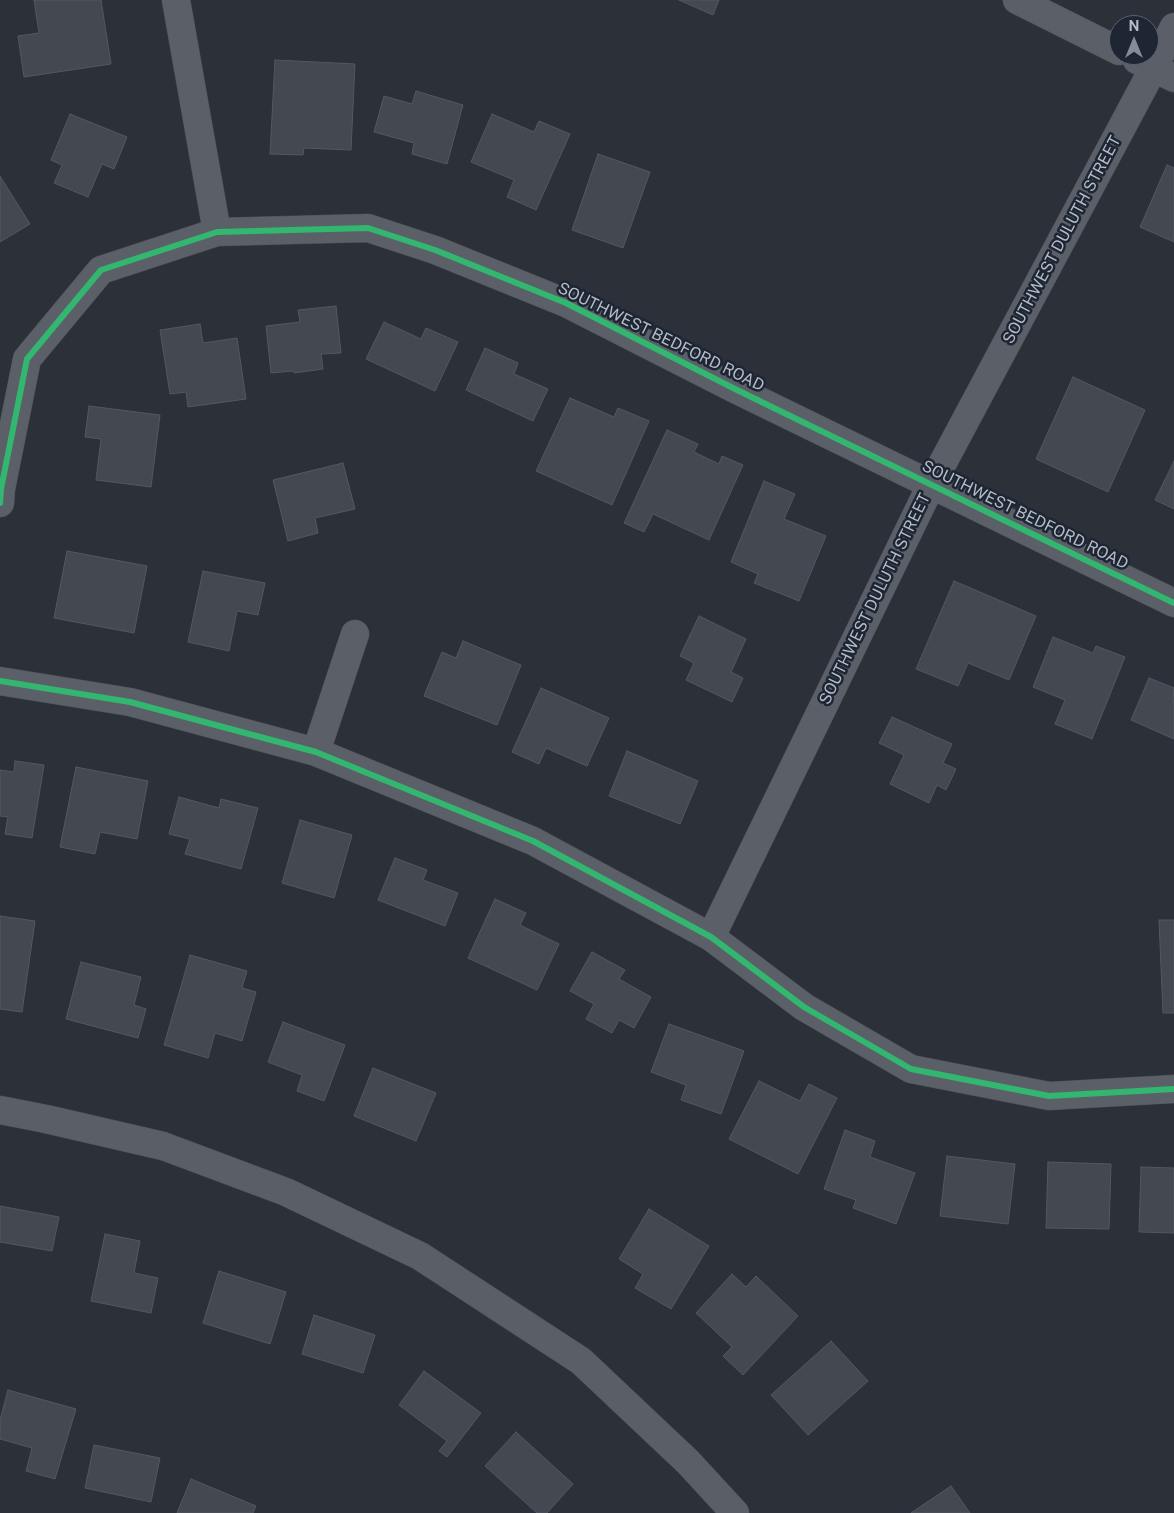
<!DOCTYPE html>
<style>
body{margin:0}
#map{position:relative;width:1174px;height:1513px;overflow:hidden;background:#2b3039;font-family:"Public Sans",sans-serif}
canvas{display:block}
.north{position:absolute;left:1109px;top:15px;width:50px;height:50px;box-sizing:border-box;background:#1e2634;border:1px solid #5a6270;border-radius:50%;rotate:0deg;font-size:14px;font-weight:700;line-height:20px;text-align:center;color:#b5bcca}
.north::after{content:'';display:block;margin:auto;width:18px;height:22px;background:#858b97;clip-path:polygon(50% 0,100% 100%,50% 72%,0 100%)}
</style>
<div id="map">
<canvas width="1174" height="1513"></canvas>
<div class="north">N</div>
</div>
<script>
const context = document.querySelector('canvas').getContext('2d');
context.lineJoin = 'round';
function paint(path, color) { context.fillStyle = color; context.fill(path, 'evenodd'); }
const toPath = rows => new Path2D(rows.map(r => 'M' + r).join(''));
function trace(path, color, width, dash) { context.strokeStyle = color; context.lineWidth = width; context.lineCap = dash ? 'butt' : 'round'; context.setLineDash(dash || []); context.stroke(path); }
function write(font, color, halo, rows, align = 'center') {
  context.font = font + ' "Public Sans",sans-serif'; context.lineWidth = 5; context.setLineDash([]); context.textBaseline = 'middle'; context.strokeStyle = halo; context.fillStyle = color; for (const [text, x, y, turn = 0] of rows) {
    context.save(); context.translate(x, y); context.rotate((+turn || 0) * Math.PI / 180); context.textAlign = isNaN(turn) ? turn : align; if (halo) context.strokeText(text, 0, 0); context.fillText(text, 0, 0); context.restore();
  }
}
const building = toPath([
 [34,0,101,0,111,64,24,77,18,36,39,33,34,0],
 [679,0,719,0,713,15,679,0],
 [275,60,355,64,351,150,304,148,303,155,270,154,275,60],
 [416,91,463,105,447,164,412,154,414,143,374,132,384,96,412,104,416,91],
 [70,114,127,137,114,169,102,164,88,197,54,183,62,165,51,160,70,114],
 [492,114,534,132,539,121,570,134,536,210,507,197,514,180,471,162,492,114],
 [598,154,650,172,623,248,572,230,598,154],
 [1167,165,1174,168,1174,242,1140,227,1167,165],
 [0,176,30,224,0,242,0,176],
 [336,306,341,353,321,354,323,369,294,373,293,371,271,373,266,326,300,322,298,310,336,306],
 [384,322,421,339,426,328,458,342,435,391,366,359,384,322],
 [200,324,203,343,237,338,246,399,188,407,186,392,170,394,160,330,200,324],
 [485,348,518,363,514,374,548,389,533,421,466,390,485,348],
 [1073,377,1145,410,1108,492,1036,459,1073,377],
 [570,398,614,417,618,408,649,421,612,505,536,471,570,398],
 [89,406,160,415,151,487,96,480,101,439,85,437,89,406],
 [667,430,698,444,694,452,719,464,722,456,743,465,709,540,653,514,644,532,624,523,667,430],
 [1174,461,1174,509,1155,500,1174,461],
 [343,463,355,509,315,518,318,533,288,541,273,480,343,463],
 [764,481,795,494,784,519,826,536,799,601,754,583,758,574,731,562,764,481],
 [67,551,147,566,134,633,54,618,67,551],
 [203,571,265,583,258,615,237,611,229,651,188,642,203,571],
 [954,581,1036,616,1009,680,968,663,958,686,916,669,954,581],
 [699,616,746,639,731,672,743,678,732,702,686,680,694,663,680,656,699,616],
 [1053,637,1093,653,1096,646,1125,657,1092,739,1055,724,1065,700,1033,687,1053,637],
 [463,641,521,665,497,725,424,696,442,652,456,658,463,641],
 [1149,678,1174,688,1173,700,1174,700,1174,739,1131,720,1149,678],
 [541,688,609,718,587,766,546,748,539,764,512,752,541,688],
 [892,717,952,744,943,763,956,769,946,790,937,785,929,803,890,784,904,755,879,743,892,717],
 [627,751,698,781,680,824,609,796,627,751],
 [15,761,44,765,32,838,5,834,8,817,0,816,0,770,14,772,15,761],
 [76,767,148,781,137,839,100,832,95,854,60,847,76,767],
 [179,797,219,808,221,799,258,808,241,869,185,854,190,839,169,834,179,797],
 [300,820,352,835,334,898,282,883,300,820],
 [395,858,427,870,423,880,458,893,445,926,378,900,395,858],
 [495,899,526,913,520,925,559,944,537,990,468,958,495,899],
 [0,916,35,921,22,1012,0,1009,0,916],
 [1159,920,1174,920,1174,1013,1163,1013,1159,920],
 [592,952,625,970,619,979,651,997,634,1028,619,1020,612,1033,586,1019,594,1004,570,991,592,952],
 [190,955,247,971,242,988,256,992,242,1041,215,1033,208,1058,164,1045,190,955],
 [81,962,141,977,134,1005,146,1009,138,1038,66,1019,81,962],
 [283,1022,345,1045,324,1101,297,1091,302,1075,268,1062,283,1022],
 [669,1024,744,1051,721,1114,681,1100,686,1085,651,1072,669,1024],
 [373,1068,436,1093,416,1141,354,1116,373,1068],
 [759,1081,800,1101,809,1084,837,1098,798,1174,729,1139,759,1081],
 [845,1130,875,1141,870,1157,915,1173,896,1224,853,1208,856,1200,824,1189,845,1130],
 [947,1156,1015,1164,1008,1224,940,1216,947,1156],
 [1048,1162,1111,1164,1109,1229,1046,1228,1048,1162],
 [1141,1167,1174,1168,1174,1233,1139,1232,1141,1167],
 [0,1206,59,1217,52,1251,0,1242,0,1206],
 [649,1209,709,1246,671,1309,635,1288,643,1274,619,1259,649,1209],
 [105,1234,140,1241,134,1273,158,1278,151,1313,91,1301,105,1234],
 [219,1271,286,1292,270,1344,203,1323,219,1271],
 [732,1274,746,1287,756,1276,798,1316,743,1375,723,1356,732,1347,696,1313,732,1274],
 [314,1315,375,1335,363,1373,302,1354,314,1315],
 [831,1341,868,1381,808,1435,771,1395,831,1341],
 [424,1371,481,1413,447,1457,439,1451,447,1441,399,1405,424,1371],
 [8,1390,76,1409,55,1479,26,1471,32,1448,0,1439,0,1420,8,1390],
 [516,1432,573,1484,547,1513,537,1513,485,1466,516,1432],
 [94,1445,160,1458,151,1502,85,1488,94,1445],
 [191,1479,256,1506,253,1513,177,1513,191,1479],
 [951,1486,970,1513,911,1513,951,1486]
]);
const street = toPath([
 [176,0,217,232],
 [1017,0,1119,51],
 [1137,60,1174,78],
 [0,503,1,489,27,359,101,270,217,232,368,228,435,250,566,303,737,390,1174,603],
 [0,681,130,702,316,752,533,841,711,937,804,1007,911,1069,1049,1096,1174,1089],
 [316,752,355,634],
 [711,937,931,485,1153,69,1174,27]
]);
const secondary = toPath([
 [0,1110,46,1119,163,1146,286,1192,420,1256,581,1361,688,1462,735,1513]
]);
const cycleway = toPath([
 [0,503,1,489,27,359,101,270,217,232,368,228,435,250,566,303,737,390,1174,603],
 [0,681,130,702,316,752,533,841,711,937,804,1007,911,1069,1049,1096,1174,1089]
]);
const streetNames = [
 ["SOUTHWEST DULUTH STREET",1062,240,-62],
 ["SOUTHWEST BEDFORD ROAD",661,337,26],
 ["SOUTHWEST BEDFORD ROAD",1025,515,26],
 ["SOUTHWEST DULUTH STREET",875,599,-64]
];
paint(building, '#444850');
trace(building, '#535861', 1);
trace(street, '#474b52', 29);
trace(secondary, '#474b52', 29);
trace(street, '#5b5f67', 28);
trace(secondary, '#5a5e65', 28);
trace(cycleway, '#33b770', 6);
write('16px', '#b5bcca', '#1e2634', streetNames);
</script>
